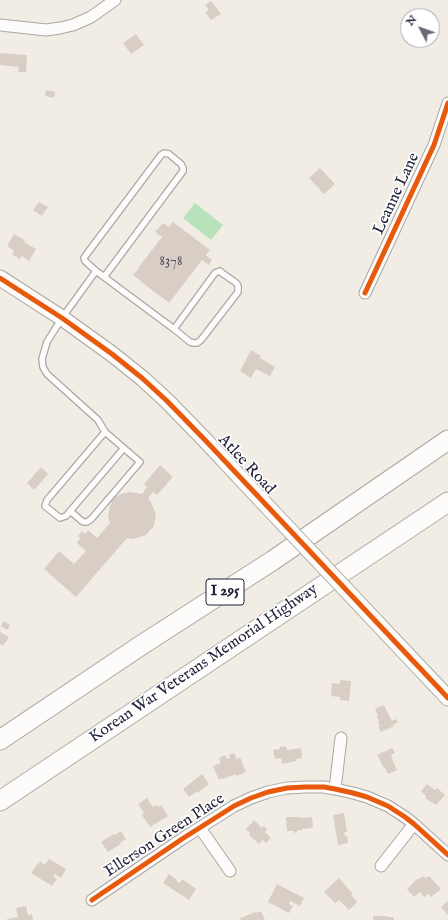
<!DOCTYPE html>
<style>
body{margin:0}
#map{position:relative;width:448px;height:920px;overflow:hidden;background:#f1ede4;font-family:"IM FELL English",serif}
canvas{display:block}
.north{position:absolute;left:400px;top:8px;width:40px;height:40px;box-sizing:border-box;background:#fff;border:1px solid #a7a7b1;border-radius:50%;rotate:311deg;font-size:11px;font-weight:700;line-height:16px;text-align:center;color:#22223b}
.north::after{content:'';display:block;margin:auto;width:14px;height:18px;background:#6a6976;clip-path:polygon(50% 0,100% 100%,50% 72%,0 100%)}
</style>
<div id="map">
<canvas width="448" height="920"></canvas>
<div class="north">N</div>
</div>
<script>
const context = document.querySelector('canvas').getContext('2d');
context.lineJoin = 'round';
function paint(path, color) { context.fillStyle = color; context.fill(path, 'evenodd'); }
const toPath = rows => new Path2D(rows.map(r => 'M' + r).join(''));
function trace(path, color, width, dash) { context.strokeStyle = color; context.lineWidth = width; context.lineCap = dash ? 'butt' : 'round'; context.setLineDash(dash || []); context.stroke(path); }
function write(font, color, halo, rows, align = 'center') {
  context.font = font + ' "IM FELL English",serif'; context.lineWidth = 3.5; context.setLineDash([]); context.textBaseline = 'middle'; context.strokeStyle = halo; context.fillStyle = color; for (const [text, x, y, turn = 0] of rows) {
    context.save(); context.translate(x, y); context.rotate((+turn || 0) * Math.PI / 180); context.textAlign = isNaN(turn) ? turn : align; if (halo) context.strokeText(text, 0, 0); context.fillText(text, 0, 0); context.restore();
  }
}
const green = toPath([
 [195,203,223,225,211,240,183,218]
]);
const building = toPath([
 [211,1,221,14,211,20,205,12,209,10,205,5],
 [136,34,144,45,131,54,123,43],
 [0,53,27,55,26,72,18,72,19,67,0,65],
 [46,90,55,92,54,98,45,96],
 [320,168,335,184,324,194,309,178],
 [39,202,48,207,42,216,33,210],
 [173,222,210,250,206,255,212,260,209,265,202,260,169,303,159,295,158,295,133,275,139,268,138,268,162,237,155,232,163,223,169,227],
 [14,234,25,240,24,242,36,249,29,261,22,256,20,259,12,254,14,251,13,251,13,250,7,246],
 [251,350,261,356,260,358,275,367,270,376,256,369,251,378,240,371],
 [160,465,173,477,157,495,153,492,148,498,151,502,156,514,154,526,146,535,133,539,127,538,76,597,44,569,59,551,74,564,86,551,77,543,80,538,78,536,82,531,85,534,88,530,97,538,110,523,108,517,110,505,112,503,105,497,110,491,117,497,118,495,130,492,142,494,147,487,144,484],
 [41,467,48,474,34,490,27,483],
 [4,621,10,625,7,630,1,626],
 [0,632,9,637,3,646,0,644],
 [340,680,351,681,349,701,340,700,340,697,331,696,332,683,340,684],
 [384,705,392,721,396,719,398,722,393,725,394,726,381,732,378,727,380,727,378,722,379,721,377,717,378,716,375,709],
 [286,746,287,750,301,748,302,758,296,759,296,761,282,764,281,758,275,759,273,750,280,749,280,747],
 [392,748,395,753,391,755,393,759,392,759,397,770,388,774,385,768,384,768,377,755],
 [234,753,237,759,240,757,246,772,236,776,235,774,223,779,222,778,219,780,213,766,221,763,219,758,225,755,227,759,230,758,229,755],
 [202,774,209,784,197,793,196,792,189,797,183,789],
 [427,784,435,790,437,788,445,795,436,805,425,798,426,796,421,791],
 [147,798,153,807,157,805,158,807,161,805,168,816,150,827,142,815,144,813,138,804],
 [344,813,347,832,344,832,345,836,347,836,348,843,338,845,333,815],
 [286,817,301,817,301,818,312,817,313,828,302,829,302,830,297,830,297,832,294,833,294,831,287,831],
 [254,820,262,828,263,826,267,829,265,832,271,838,266,843,263,840,259,844,249,835,250,833,246,829],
 [121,831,126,839,120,843,121,844,108,852,101,842,114,834,115,835],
 [49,859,66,869,61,878,55,874,53,877,57,879,52,886,31,873,38,863,39,864,40,861,45,865],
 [169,874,177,880,176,881,180,883,182,879,196,889,189,900,163,883],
 [423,876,426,878,429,876,441,889,431,897,428,894,424,897,420,892,414,897,407,889,418,878,419,879],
 [339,878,353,894,351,895,357,902,349,910,339,900,335,903,324,892],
 [277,884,304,898,300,906,290,901,289,904,293,906,289,913,268,902],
 [448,901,448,915,441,907],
 [26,906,28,915,32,914,33,920,7,920,7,919,18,917,16,908],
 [261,911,265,920,241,920,240,918,256,912,257,913],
 [373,916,387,916,387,917,394,917,394,920,373,920]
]);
const service = toPath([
 [96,271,85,261,84,258,86,255,161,155,164,153,169,154,181,164,183,168,183,171,104,277],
 [105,432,47,500,45,506,60,518,66,516,124,448],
 [70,511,83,522,87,522,90,520,93,517,140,462,105,432,98,420,47,374,43,367,42,359,44,352,47,342,62,318,96,271,174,329,190,342,194,343,197,343,201,340,238,292,238,286,237,284,235,282,222,273,220,271,215,273,174,329]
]);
const minor = toPath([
 [0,25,46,30,60,28,73,25,91,17,115,0],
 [365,293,434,145,448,103],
 [335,789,341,738],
 [200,828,230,871],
 [381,866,414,824],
 [92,900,182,839,234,806,251,798,268,792,287,788,305,787,324,787,335,789,353,793,367,797,388,806,405,817,414,824,448,855]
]);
const secondary = toPath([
 [0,278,62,318,112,354,142,378,167,401,205,440,264,503],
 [365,610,448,698]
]);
const motorway = toPath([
 [0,740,140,646,272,561,448,440],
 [0,801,448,502]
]);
const secondaryBridge = toPath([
 [264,503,365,610]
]);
const cycleway = toPath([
 [0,278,62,318,112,354,142,378,167,401,205,440,448,698],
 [365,293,434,145,448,103],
 [92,900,182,839,234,806,251,798,268,792,287,788,305,787,324,787,335,789,353,793,367,797,388,806,405,817,414,824,448,855]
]);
const numberNames = [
 ["8378",171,262]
];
const shields = [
 [225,592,38]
];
const shieldNames = [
 ["I 295",225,592]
];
const streetNames = [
 ["Leanne Lane",397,194,-65],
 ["Atlee Road",246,465,47],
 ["Korean War Veterans Memorial Highway",204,664,-34],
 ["Ellerson Green Place",165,836,-33]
];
paint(green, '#b8e2ba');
paint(building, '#d9cec5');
trace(service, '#a9a7a4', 8);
trace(minor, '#a9a7a4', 13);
trace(secondary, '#a9a7a4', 17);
trace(motorway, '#a9a7a4', 21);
trace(service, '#fdfcfb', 5.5);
trace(minor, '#fdfcfb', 11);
trace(secondary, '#fdfcfb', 15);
trace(motorway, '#fdfcfb', 19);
trace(secondaryBridge, '#a9a7a4', 17, []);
trace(secondaryBridge, '#fdfcfb', 15);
trace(cycleway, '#e8590c', 5);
write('14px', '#504d5e', null, numberNames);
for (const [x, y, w] of shields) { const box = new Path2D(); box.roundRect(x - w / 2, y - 13, w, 26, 3); context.fillStyle = '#fff'; context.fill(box); trace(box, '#22223b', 1); }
write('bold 15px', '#22223b', null, shieldNames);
write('16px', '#22223b', '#fff', streetNames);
</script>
